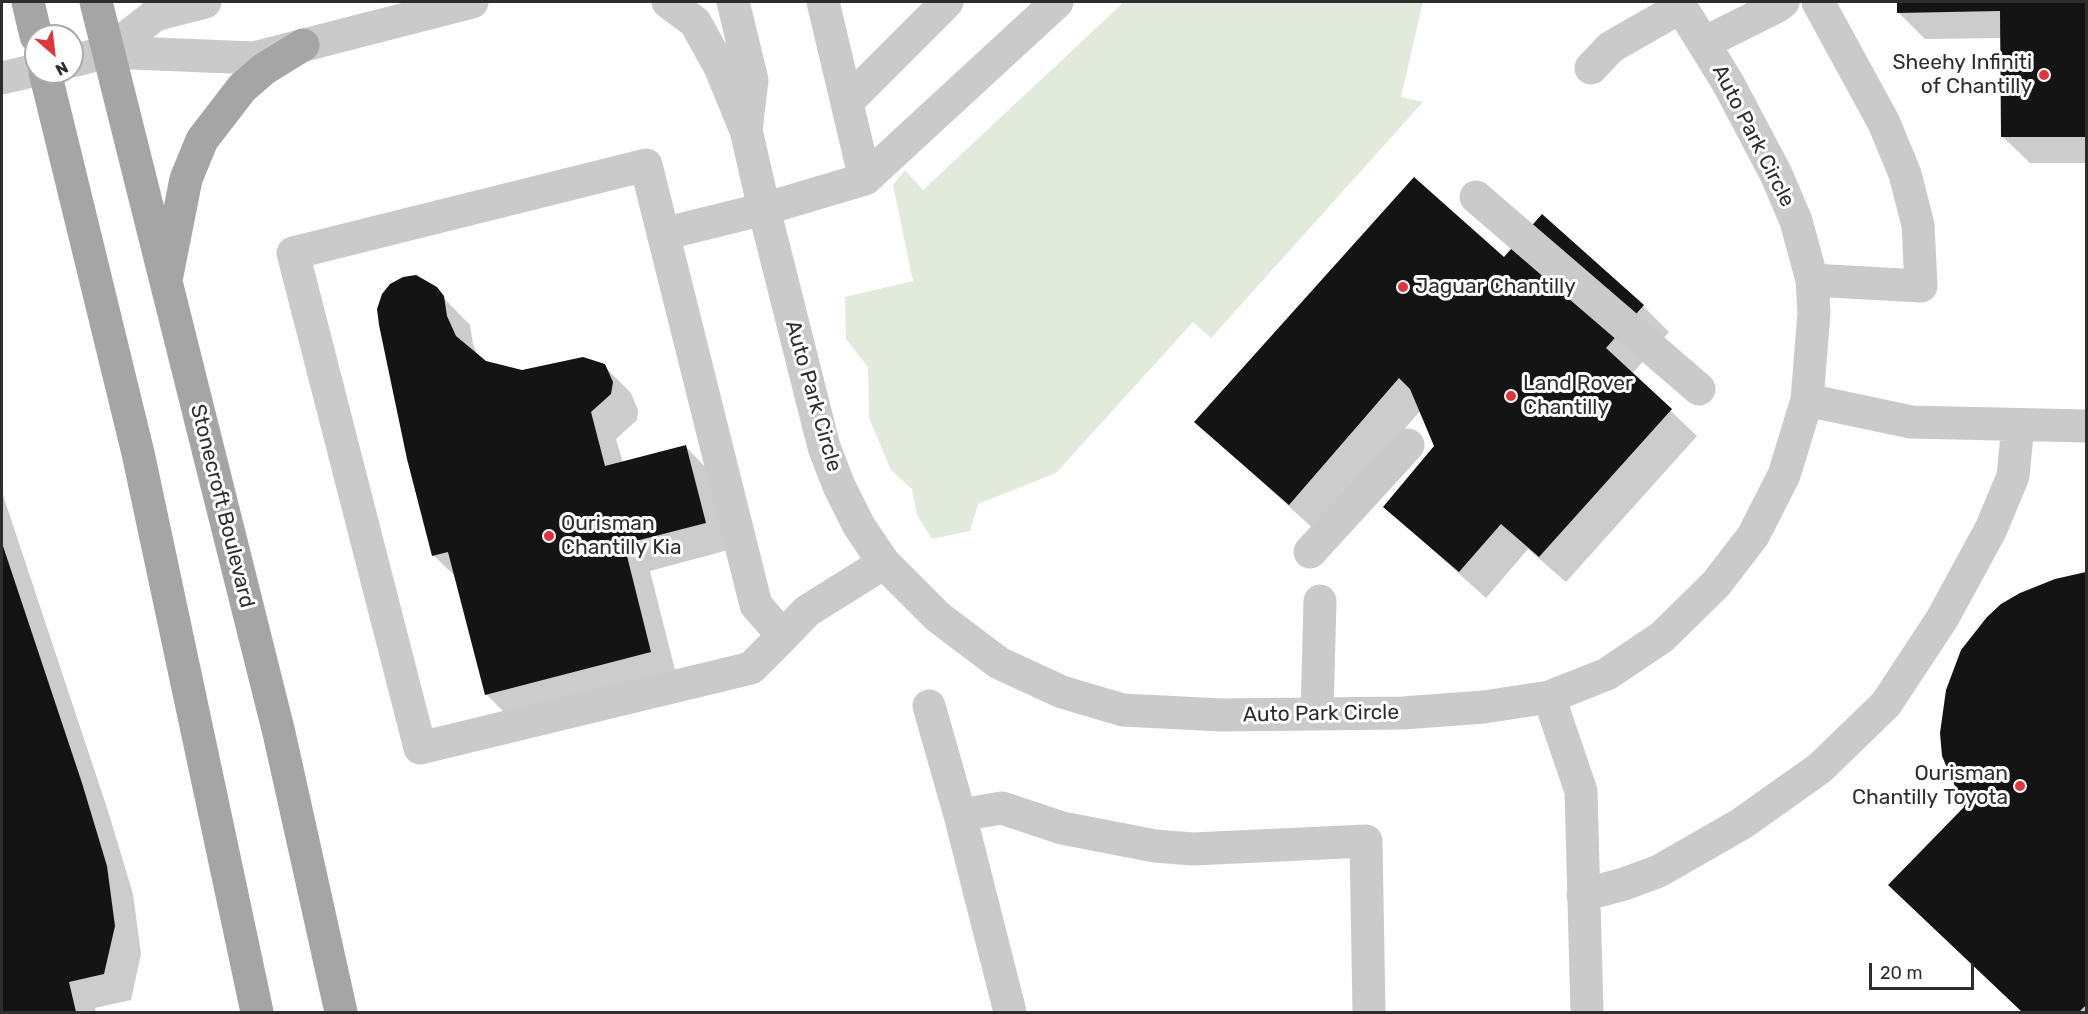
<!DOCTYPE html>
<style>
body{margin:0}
#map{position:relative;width:2088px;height:1014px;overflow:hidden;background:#fff;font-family:Rubik,sans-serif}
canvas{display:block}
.frame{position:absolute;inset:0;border:3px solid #2d2d2d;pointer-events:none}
.north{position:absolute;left:24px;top:24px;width:60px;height:60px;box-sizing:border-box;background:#fff;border:2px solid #ababab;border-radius:50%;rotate:152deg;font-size:16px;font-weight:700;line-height:24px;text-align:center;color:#2d2d2d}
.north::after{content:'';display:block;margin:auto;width:21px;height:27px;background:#df3439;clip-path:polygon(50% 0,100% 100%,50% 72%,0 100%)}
.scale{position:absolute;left:1869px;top:963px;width:105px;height:27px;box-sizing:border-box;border:3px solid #2d2d2d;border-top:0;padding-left:8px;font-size:18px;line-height:21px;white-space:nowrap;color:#2d2d2d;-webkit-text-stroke:4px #fff;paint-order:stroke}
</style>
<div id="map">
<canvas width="2088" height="1014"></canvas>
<div class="frame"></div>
<div class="north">N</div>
<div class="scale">20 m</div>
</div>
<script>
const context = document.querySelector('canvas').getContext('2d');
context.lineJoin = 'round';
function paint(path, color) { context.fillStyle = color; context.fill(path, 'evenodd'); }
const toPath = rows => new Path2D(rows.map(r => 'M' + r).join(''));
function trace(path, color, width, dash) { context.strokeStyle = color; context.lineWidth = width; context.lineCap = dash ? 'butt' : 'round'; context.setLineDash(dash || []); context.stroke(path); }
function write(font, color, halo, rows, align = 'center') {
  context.font = font + ' Rubik,sans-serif'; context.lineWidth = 6; context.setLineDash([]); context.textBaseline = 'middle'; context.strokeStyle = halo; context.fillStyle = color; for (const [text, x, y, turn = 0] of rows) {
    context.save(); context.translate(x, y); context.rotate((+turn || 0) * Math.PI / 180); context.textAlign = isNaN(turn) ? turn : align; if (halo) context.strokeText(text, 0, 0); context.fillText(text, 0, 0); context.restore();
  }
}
const green = toPath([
 [1124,2,1423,2,1401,97,1423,102,1211,338,1193,322,1056,473,978,504,970,531,932,539,917,515,912,489,891,470,869,418,868,367,846,339,845,297,913,281,893,185,905,170,923,190]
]);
const shadow = toPath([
 [1898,2,2086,2,2086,163,2030,163,2003,137,2002,38,1925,39,1898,12],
 [1504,259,1643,306,1669,332,1632,374,1697,436,1566,582,1528,549,1486,598,1385,507,1436,446,1421,410,1316,531,1196,422],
 [416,277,427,281,470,325,473,344,479,358,499,367,522,371,604,366,631,393,638,410,637,420,616,439,623,463,686,447,712,474,732,549,650,571,677,678,513,721,486,694,457,578,433,555],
 [2,492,108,811,133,894,141,954,131,1000,95,1008,96,1012,2,1012],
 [2086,574,2086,1012,2023,1012,1917,911,1966,808,2056,581]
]);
const building = toPath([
 [1897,2,2086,2,2086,137,2001,137,2000,11,1897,13],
 [1414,177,1504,257,1542,214,1644,305,1606,348,1672,409,1539,557,1501,524,1459,572,1383,507,1434,446,1410,389,1399,378,1289,505,1194,422],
 [416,275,437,287,444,296,447,316,456,336,486,361,522,370,583,357,605,364,613,382,611,394,591,412,605,466,686,445,706,523,624,544,651,652,485,695,448,552,432,556,407,459,379,325,377,309,382,294,390,284,403,277],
 [2,543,82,783,107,866,115,926,104,974,69,982,76,1012,2,1012],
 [2086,572,2086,1005,2079,1012,2022,1012,1888,885,1964,807,1942,756,1940,733,1946,690,1961,650,1987,617,2001,604,2020,593,2055,579]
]);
const minor = toPath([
 [668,2,695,22,720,67,745,128],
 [733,2,752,80,746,130,764,209,824,447,839,486,859,526,884,563,938,617,999,663,1062,692,1123,710,1221,715,1403,713,1484,707,1549,697,1607,674,1662,637,1716,584,1753,536,1784,475,1807,400,1814,313,1812,280,1796,221,1776,174,1728,83,1678,2],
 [1704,43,1776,7,1783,2],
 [108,52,155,15,205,2],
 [72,61,108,52,254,58,472,2],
 [1591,68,1611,47,1681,7],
 [2,78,36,70],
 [847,102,947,2],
 [865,179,1057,2],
 [1476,197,1699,389],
 [663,234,764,209,865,179,823,2],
 [1812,280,1921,286,1918,225,1905,174,1884,123,1818,2],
 [1807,400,1911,422,2086,426],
 [1310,552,1408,445],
 [783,636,756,605,646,165,293,253,420,748,751,668,783,636,807,611,884,563],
 [1549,697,1581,791,1587,1012],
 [929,706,960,815],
 [1317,714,1320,601],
 [1583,895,1624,884,1659,871,1741,824,1820,768,1886,704,1942,619,1991,529,2013,476,2018,425],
 [1010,1012,960,815,1002,808,1062,828,1155,846,1193,849,1366,841,1369,1012]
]);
const major = toPath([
 [28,2,36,36],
 [96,2,279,733,341,1012],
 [45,72,138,453,257,1012],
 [167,275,186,179,202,140,242,88,264,69,303,45]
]);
const markers = [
 [2044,75,6,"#df3439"],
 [1403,287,6,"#df3439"],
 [1511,396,6,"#df3439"],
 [549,536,6,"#df3439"],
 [2020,786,6,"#df3439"]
];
const poiNames = [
 ["Sheehy Infiniti",2032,63,"right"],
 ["of Chantilly",2032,87,"right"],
 ["Jaguar Chantilly",1415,287],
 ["Land Rover",1523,384],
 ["Chantilly",1523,408],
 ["Ourisman",561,524],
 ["Chantilly Kia",561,548],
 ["Ourisman",2008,774,"right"],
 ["Chantilly Toyota",2008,798,"right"]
];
const streetNames = [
 ["Auto Park Circle",1753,136,63],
 ["Auto Park Circle",813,396,74],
 ["Stonecroft Boulevard",222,506,76],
 ["Auto Park Circle",1321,714,-1]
];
paint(green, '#e2eadb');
paint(shadow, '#0003');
paint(building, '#141414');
trace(minor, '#cacaca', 33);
trace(major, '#a5a5a5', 33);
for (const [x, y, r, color] of markers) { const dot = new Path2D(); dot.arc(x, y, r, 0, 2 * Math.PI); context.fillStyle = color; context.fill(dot); trace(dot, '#fff', 2); }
write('21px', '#2d2d2d', '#fff', poiNames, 'left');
write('21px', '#2d2d2d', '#fff', streetNames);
</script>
